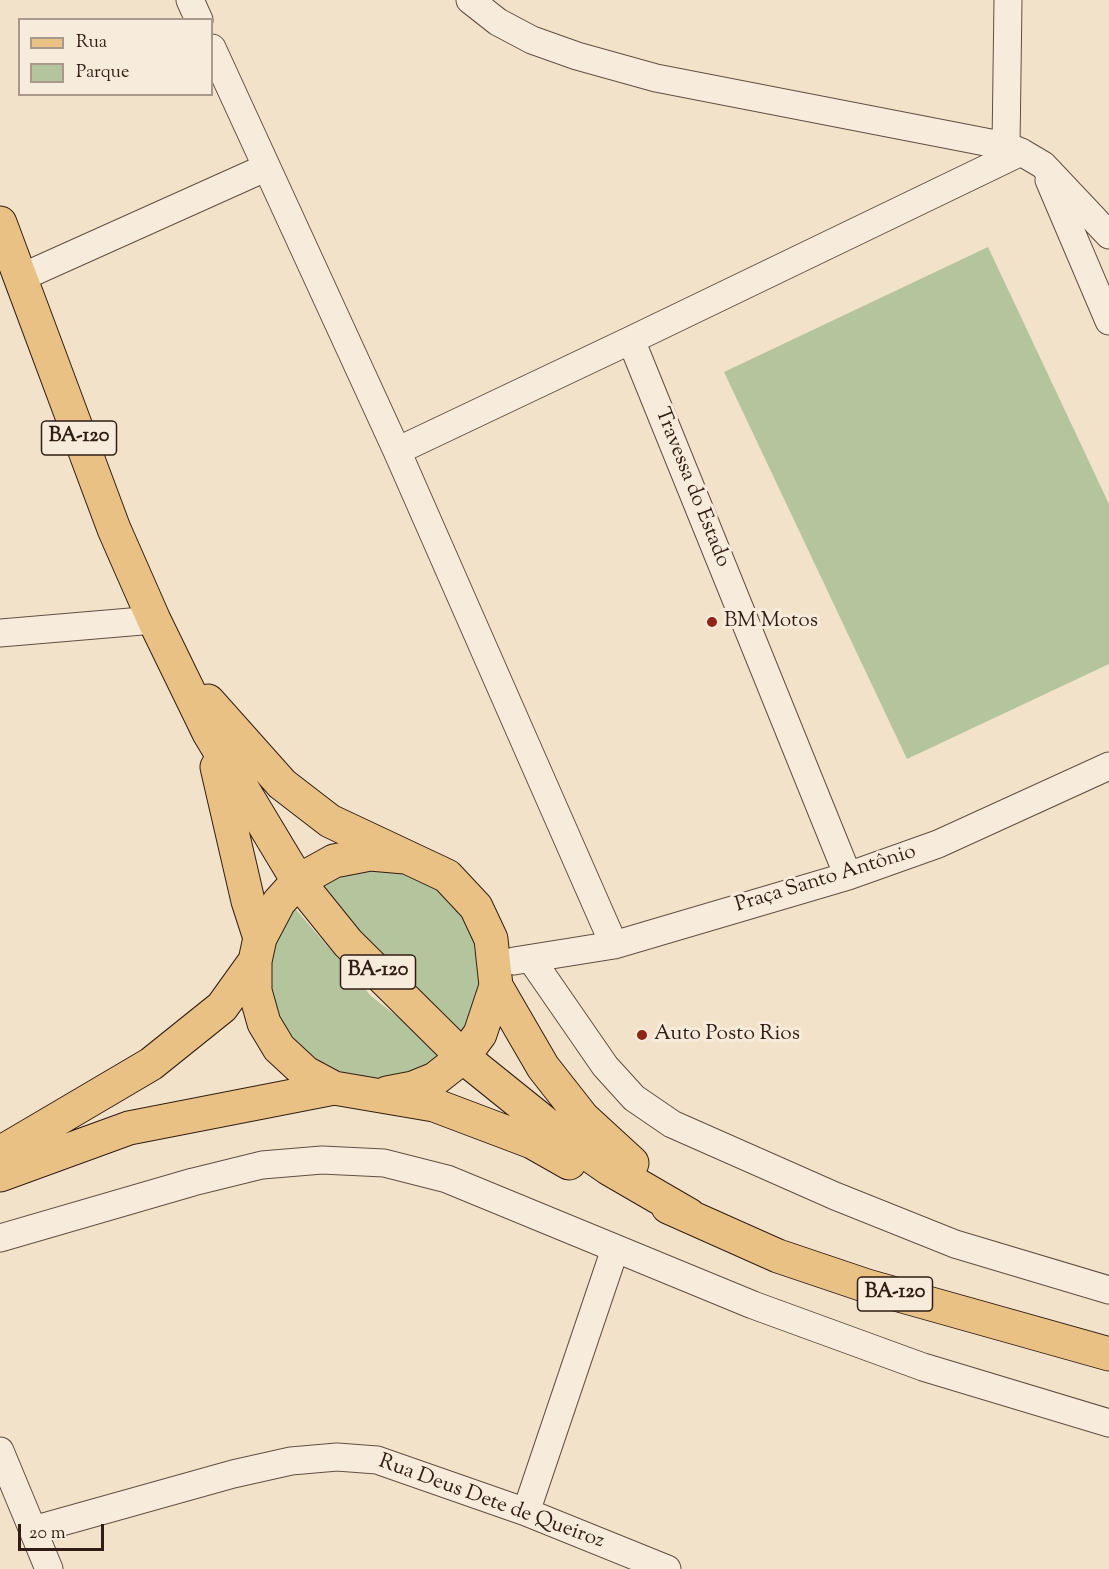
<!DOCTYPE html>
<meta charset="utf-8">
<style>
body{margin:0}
#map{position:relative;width:1109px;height:1569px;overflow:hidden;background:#f2e2c9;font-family:"Sorts Mill Goudy",serif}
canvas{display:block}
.legend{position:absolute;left:18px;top:18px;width:195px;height:78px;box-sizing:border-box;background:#f7ecdc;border:2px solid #a8998c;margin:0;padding:8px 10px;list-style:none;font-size:18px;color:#311d15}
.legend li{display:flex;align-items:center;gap:12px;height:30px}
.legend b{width:30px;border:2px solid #a8998c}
.scale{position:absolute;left:18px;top:1524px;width:86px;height:27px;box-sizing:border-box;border:3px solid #311d15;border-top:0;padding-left:8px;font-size:18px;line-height:21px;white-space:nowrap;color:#311d15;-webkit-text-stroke:4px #f7ecdc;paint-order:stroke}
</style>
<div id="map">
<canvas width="1109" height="1569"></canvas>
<ul class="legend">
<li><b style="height:8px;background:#e9c184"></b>Rua</li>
<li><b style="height:16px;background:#b4c49c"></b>Parque</li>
</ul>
<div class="scale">20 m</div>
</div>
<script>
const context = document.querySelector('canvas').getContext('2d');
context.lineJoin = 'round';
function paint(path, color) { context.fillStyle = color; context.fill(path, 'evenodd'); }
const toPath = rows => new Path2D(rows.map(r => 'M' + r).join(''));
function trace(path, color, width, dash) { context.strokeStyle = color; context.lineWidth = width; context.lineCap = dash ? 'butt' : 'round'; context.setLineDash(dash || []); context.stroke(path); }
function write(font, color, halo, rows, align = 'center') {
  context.font = font + ' "Sorts Mill Goudy",serif'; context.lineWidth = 6; context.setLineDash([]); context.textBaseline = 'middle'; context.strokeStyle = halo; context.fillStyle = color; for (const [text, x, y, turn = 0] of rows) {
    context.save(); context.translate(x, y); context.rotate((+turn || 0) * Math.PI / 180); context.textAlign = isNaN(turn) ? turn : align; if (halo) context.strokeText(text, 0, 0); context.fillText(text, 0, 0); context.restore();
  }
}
const green = toPath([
 [988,247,1109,504,1109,664,907,759,724,372],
 [381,867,422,877,456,902,478,939,484,981,462,1041,384,962,319,883,339,873],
 [292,905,371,996,448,1056,430,1069,369,1084,310,1063,272,1012,269,949]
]);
const minor = toPath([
 [190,0,199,20],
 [470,0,498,22,532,40,577,56,656,78,1006,146,1021,152,1043,165,1109,235],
 [212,48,397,451,614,945],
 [1006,146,1008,0],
 [1049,180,1109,321],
 [20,278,265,168],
 [631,340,1021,152],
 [397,451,631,340,848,876],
 [0,633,154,620],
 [531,959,605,1066,634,1098,672,1124,835,1196,955,1244,1109,1290],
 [514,961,614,945,848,876,938,844,1109,766],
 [0,1238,193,1182,262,1165,322,1160,384,1163,447,1179,753,1305,923,1367,1109,1423],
 [0,1451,49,1569],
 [526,1512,615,1249],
 [33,1530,233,1474,291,1461,337,1457,377,1460,526,1512,667,1569]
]);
const major = toPath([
 [0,223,114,529,154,620,209,733,298,881,348,943,463,1057,555,1131,608,1168,689,1215],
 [208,701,282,784,330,821,447,876,476,907,491,939,496,986,480,1034,463,1057,435,1079,413,1088,387,1093],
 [217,767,248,901,260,938],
 [405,857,370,854,334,861,298,881,279,902,260,938,255,961,255,991,264,1023,279,1048,306,1073,334,1088,434,1105,532,1142,569,1163],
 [496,986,543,1067,583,1118,632,1163],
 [0,1153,151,1064,222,1007,255,961],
 [0,1175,129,1128,334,1088],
 [668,1207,778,1256,867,1286,1109,1354]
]);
const markers = [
 [712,622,6,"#8f2418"],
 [642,1035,6,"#8f2418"]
];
const shields = [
 [79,438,75],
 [378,972,75],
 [895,1294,75]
];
const shieldNames = [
 ["BA-120",79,438],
 ["BA-120",378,972],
 ["BA-120",895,1294]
];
const streetNames = [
 ["Travessa do Estado",691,488,68],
 ["Praça Santo Antônio",826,880,-17],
 ["Rua Deus Dete de Queiroz",491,1503,20]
];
const poiNames = [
 ["BM Motos",724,622],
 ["Auto Posto Rios",654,1035]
];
paint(green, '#b4c49c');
trace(minor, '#614e42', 29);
trace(major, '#311d15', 35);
trace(minor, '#f7ecdc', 27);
trace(major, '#e9c184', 33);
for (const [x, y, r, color] of markers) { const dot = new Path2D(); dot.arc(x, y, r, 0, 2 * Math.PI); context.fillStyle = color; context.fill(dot); trace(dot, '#f7ecdc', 2); }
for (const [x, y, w] of shields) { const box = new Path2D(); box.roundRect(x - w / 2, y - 17, w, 34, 4.5); context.fillStyle = '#f7ecdc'; context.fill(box); trace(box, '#311d15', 1.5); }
write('bold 20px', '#311d15', null, shieldNames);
write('21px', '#311d15', '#f7ecdc', streetNames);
write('21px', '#311d15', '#f7ecdc', poiNames, 'left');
</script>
